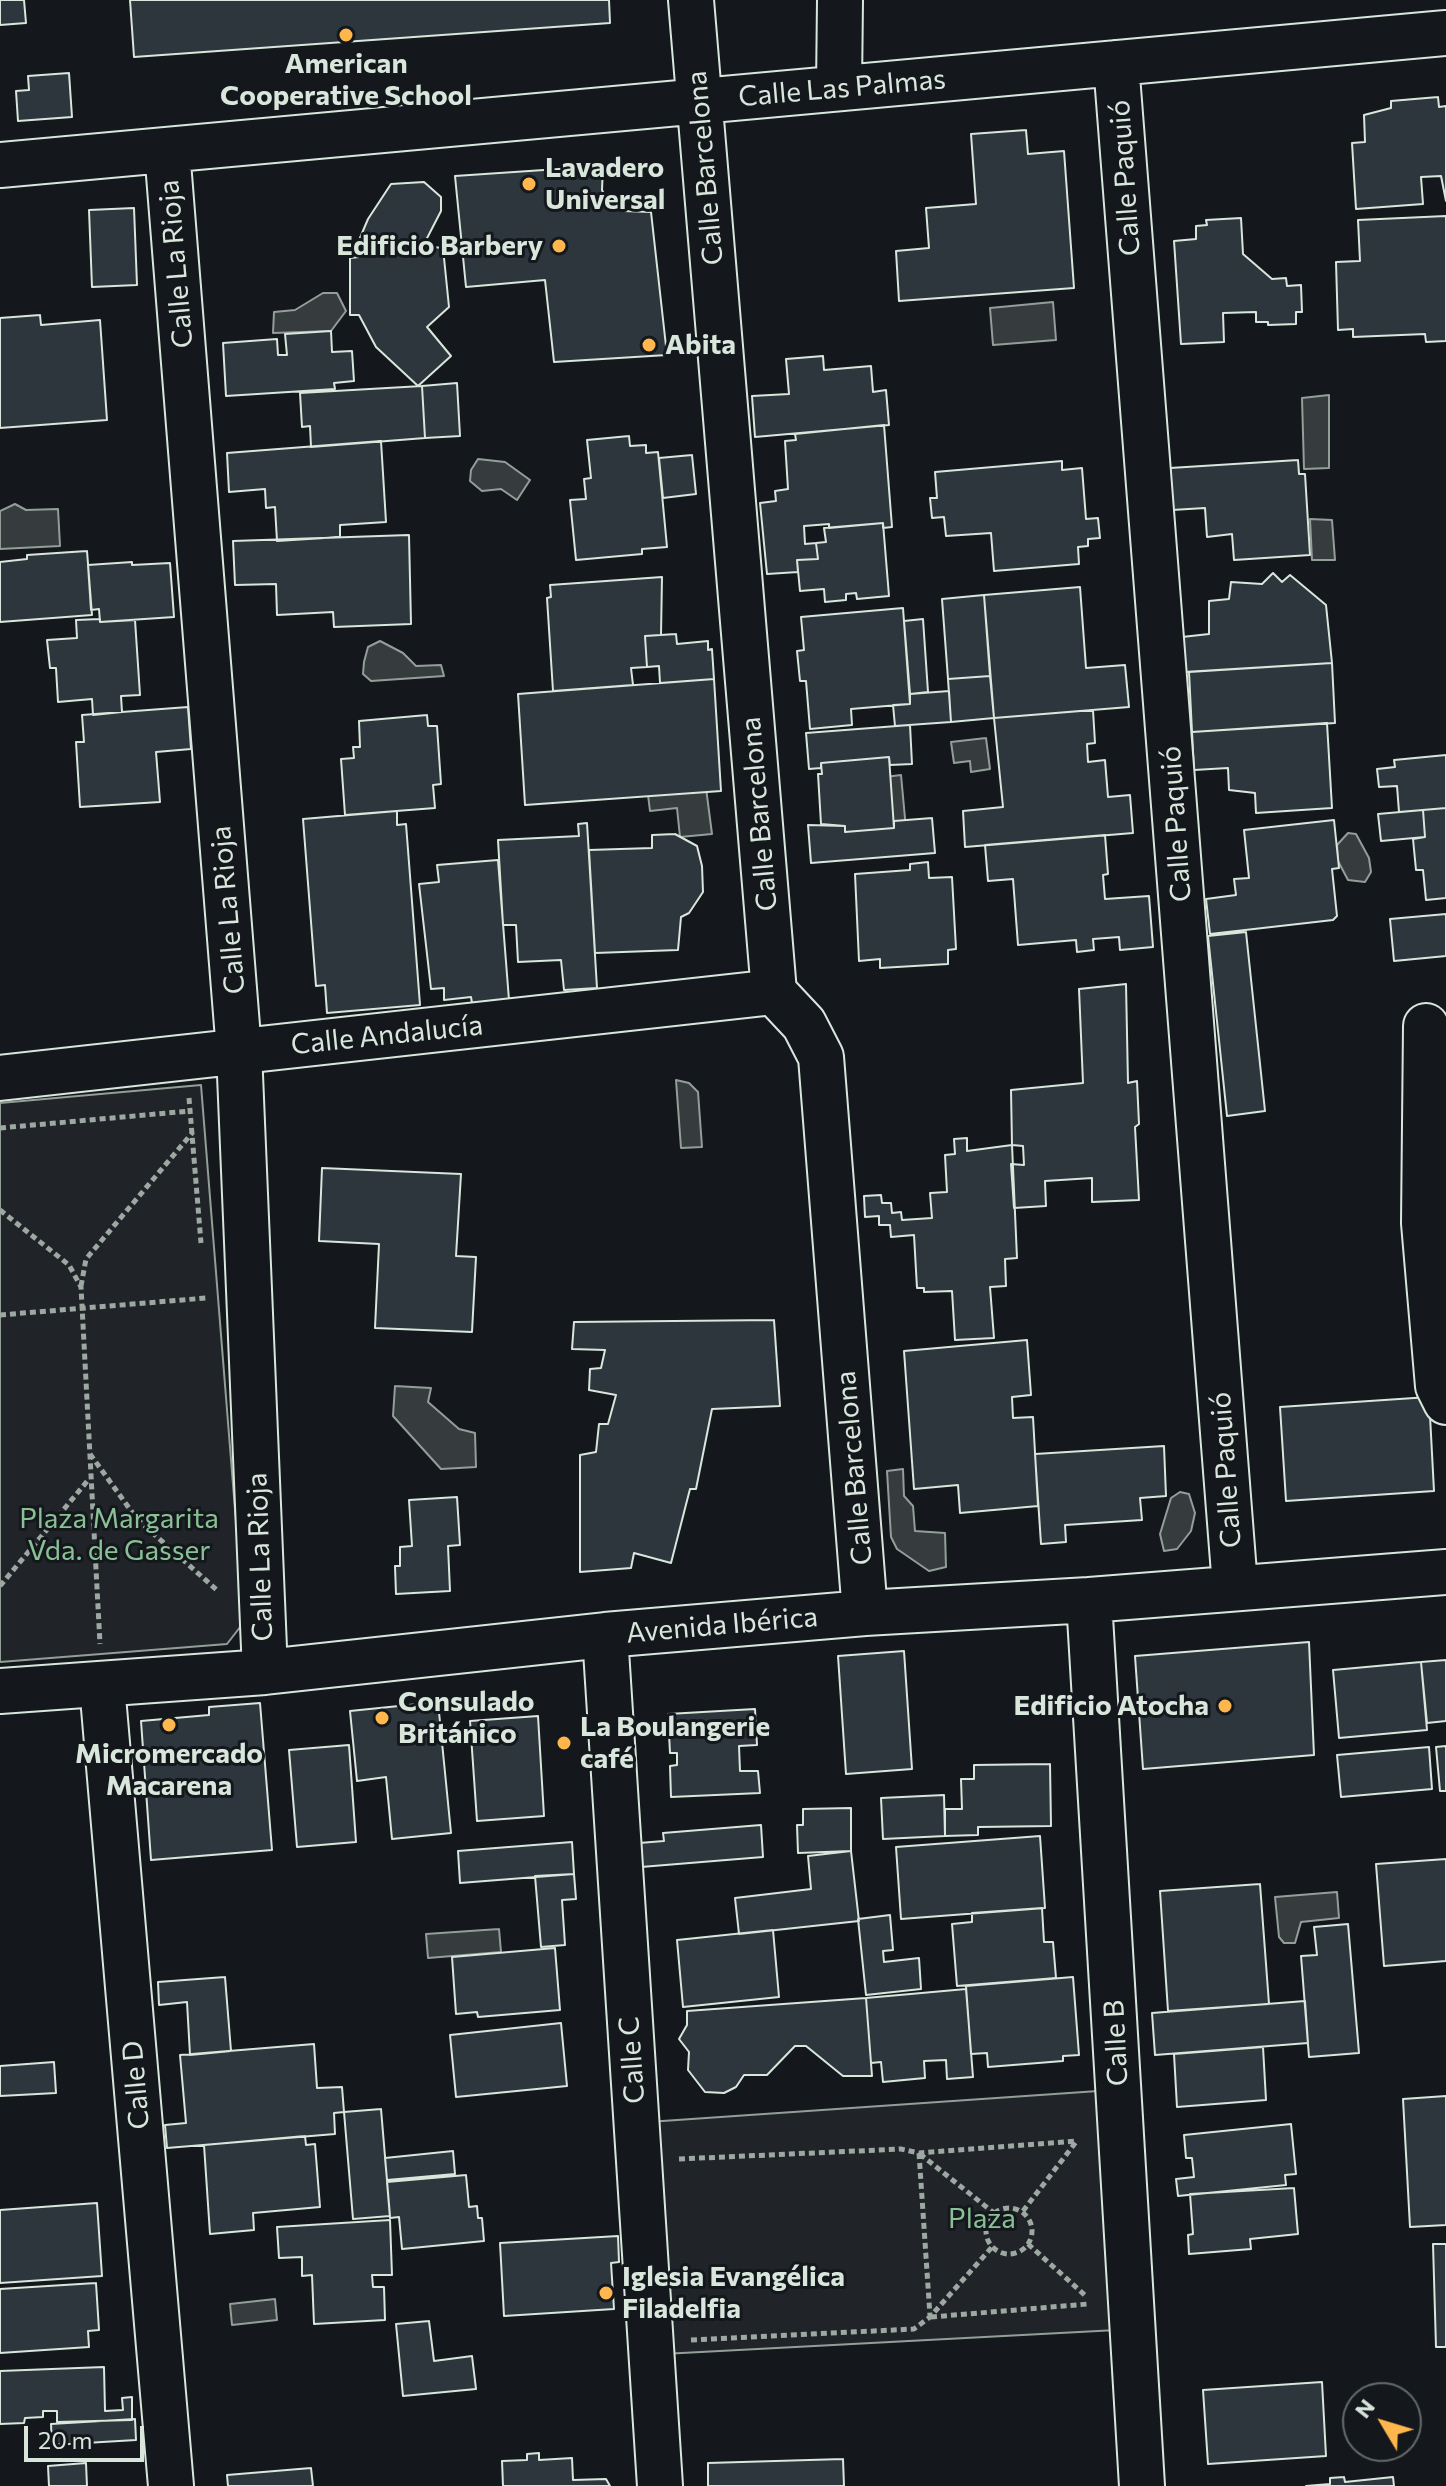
<!DOCTYPE html>
<meta charset="utf-8">
<style>
body{margin:0}
#map{position:relative;width:1446px;height:2486px;overflow:hidden;background:#14181c;font-family:Commissioner,sans-serif}
canvas{display:block}
.north{position:absolute;left:1342px;top:2382px;width:80px;height:80px;box-sizing:border-box;background:#14181c;border:2px solid #626a69;border-radius:50%;rotate:308deg;font-size:22px;font-weight:700;line-height:32px;text-align:center;color:#d8e6dc}
.north::after{content:'';display:block;margin:auto;width:28px;height:36px;background:#ffb74d;clip-path:polygon(50% 0,100% 100%,50% 72%,0 100%)}
.scale{position:absolute;left:24px;top:2426px;width:120px;height:36px;box-sizing:border-box;border:4px solid #d8e6dc;border-top:0;padding-left:10px;font-size:24px;line-height:28px;white-space:nowrap;color:#d8e6dc;-webkit-text-stroke:6px #14181c;paint-order:stroke}
</style>
<div id="map">
<canvas width="1446" height="2486"></canvas>
<div class="north">N</div>
<div class="scale">20 m</div>
</div>
<script>
const context = document.querySelector('canvas').getContext('2d');
context.lineJoin = 'round';
function paint(path, color) { context.fillStyle = color; context.fill(path, 'evenodd'); }
const toPath = rows => new Path2D(rows.map(r => 'M' + r).join(''));
function trace(path, color, width, dash) { context.strokeStyle = color; context.lineWidth = width; context.lineCap = dash ? 'butt' : 'round'; context.setLineDash(dash || []); context.stroke(path); }
function write(font, color, halo, rows, align = 'center') {
  context.font = font + ' Commissioner,sans-serif'; context.lineWidth = 6; context.setLineDash([]); context.textBaseline = 'middle'; context.strokeStyle = halo; context.fillStyle = color; for (const [text, x, y, turn = 0] of rows) {
    context.save(); context.translate(x, y); context.rotate((+turn || 0) * Math.PI / 180); context.textAlign = isNaN(turn) ? turn : align; if (halo) context.strokeText(text, 0, 0); context.fillText(text, 0, 0); context.restore();
  }
}
const green = toPath([
 [201,1085,244,1622,227,1644,0,1662,0,1103,201,1085],
 [1098,2091,1117,2330,663,2354,648,2122,1098,2091]
]);
const water = toPath([
 [323,293,337,293,346,311,331,331,273,333,274,312,295,310,323,293],
 [1053,302,1056,340,993,345,990,308,1053,302],
 [1329,395,1329,468,1304,469,1302,398,1329,395],
 [478,459,505,462,530,480,517,500,501,489,482,491,470,481,471,470,478,459],
 [15,504,26,510,58,509,60,546,0,549,0,511,15,504],
 [1310,519,1332,520,1335,560,1312,560,1310,519],
 [380,641,403,653,416,666,441,665,444,676,371,681,363,674,364,662,368,647,380,641],
 [986,738,990,769,971,772,970,761,954,763,951,742,986,738],
 [901,775,906,829,891,831,885,777,901,775],
 [706,788,712,834,680,837,677,808,650,811,648,795,706,788],
 [1348,833,1356,834,1369,858,1371,872,1365,882,1348,880,1338,861,1337,845,1348,833],
 [676,1080,689,1083,698,1092,702,1147,681,1148,676,1080],
 [395,1386,431,1388,428,1402,459,1429,475,1433,476,1467,441,1469,393,1416,395,1386],
 [903,1469,904,1496,913,1506,915,1531,945,1533,946,1567,929,1571,897,1549,891,1537,887,1471,903,1469],
 [1180,1492,1189,1494,1195,1513,1191,1531,1177,1549,1164,1551,1160,1534,1171,1498,1180,1492],
 [1337,1892,1339,1918,1301,1922,1295,1943,1284,1943,1279,1937,1275,1897,1337,1892],
 [499,1929,501,1952,428,1958,426,1934,499,1929],
 [275,2299,277,2320,232,2325,230,2304,275,2299]
]);
const building = toPath([
 [0,0,24,0,26,23,0,25,0,0],
 [130,0,609,0,610,23,134,57,130,0],
 [69,73,72,117,18,121,16,91,29,90,28,76,69,73],
 [1438,97,1439,107,1446,106,1446,201,1441,176,1421,177,1423,204,1356,209,1352,143,1365,142,1364,115,1391,108,1391,101,1438,97],
 [1026,130,1028,154,1064,151,1074,288,899,301,896,251,929,248,926,208,976,204,971,134,1026,130],
 [603,166,602,190,608,203,623,211,651,212,667,355,554,362,545,280,466,287,455,176,603,166],
 [424,182,441,197,441,211,423,246,443,248,449,307,427,327,451,356,418,386,376,347,359,315,350,315,350,258,359,257,357,245,368,219,391,184,424,182],
 [134,208,137,285,92,287,89,210,134,208],
 [1446,216,1446,341,1426,342,1425,334,1353,337,1353,329,1338,330,1336,262,1360,261,1358,220,1446,216],
 [1241,218,1243,254,1272,279,1286,278,1287,286,1301,285,1302,312,1296,312,1296,324,1268,325,1268,322,1256,322,1256,312,1223,313,1224,342,1181,344,1174,241,1196,239,1196,226,1207,225,1206,220,1241,218],
 [40,315,41,325,100,320,107,420,0,428,0,318,40,315],
 [331,331,332,352,352,351,354,381,334,383,335,389,226,396,223,343,277,339,278,355,287,355,285,334,331,331],
 [823,356,824,370,871,366,873,392,886,390,889,425,755,437,752,396,789,394,786,359,823,356],
 [457,383,460,436,425,438,422,386,457,383],
 [422,386,425,438,311,447,310,426,302,427,300,393,422,386],
 [884,425,892,527,883,528,883,523,829,528,829,524,804,526,805,544,816,543,818,559,797,560,798,572,767,574,760,503,776,501,775,491,788,489,785,441,796,440,795,434,884,425],
 [629,436,630,446,646,445,646,453,658,452,667,547,642,549,642,554,576,560,570,500,586,499,584,479,591,478,587,440,629,436],
 [381,441,386,522,340,525,340,537,277,541,275,507,266,508,265,489,229,492,227,453,381,441],
 [692,455,696,494,663,498,659,458,692,455],
 [1298,460,1299,474,1305,474,1310,555,1234,560,1232,534,1207,537,1205,508,1172,510,1170,468,1298,460],
 [1062,461,1062,470,1082,468,1086,519,1098,518,1100,538,1088,539,1088,546,1078,547,1079,564,994,571,991,533,946,536,944,517,932,518,930,498,937,498,935,472,1062,461],
 [883,523,889,596,857,599,856,593,846,594,846,600,825,602,824,589,800,591,797,560,818,559,816,543,826,542,824,528,883,523],
 [409,535,411,624,334,627,333,612,277,615,276,584,235,585,233,541,409,535],
 [87,551,92,615,0,622,0,562,27,559,27,555,87,551],
 [132,562,132,565,170,563,174,617,100,622,99,609,91,610,88,565,132,562],
 [1273,573,1282,582,1290,575,1326,605,1332,663,1184,672,1182,637,1209,634,1209,601,1229,599,1231,582,1262,584,1273,573],
 [662,577,661,635,645,636,647,667,631,668,633,685,553,691,547,598,551,597,550,585,662,577],
 [1080,587,1086,668,1125,665,1129,707,994,718,984,595,1080,587],
 [984,595,990,676,948,679,942,599,984,595],
 [903,608,910,704,851,709,852,725,810,729,806,681,800,681,797,651,804,650,801,617,903,608],
 [100,619,100,622,135,620,140,695,121,696,122,712,93,715,92,699,58,702,56,668,50,668,47,640,77,638,76,620,100,619],
 [923,619,928,692,910,694,904,621,923,619],
 [676,634,677,644,708,641,708,650,712,649,714,679,660,683,659,666,647,667,645,636,676,634],
 [1332,663,1335,723,1192,732,1189,672,1332,663],
 [990,676,994,718,951,722,948,679,990,676],
 [714,679,721,791,525,805,518,694,714,679],
 [949,691,951,722,895,726,893,705,910,704,910,694,949,691],
 [188,707,191,749,156,752,160,802,80,807,76,742,84,742,82,715,188,707],
 [1093,710,1095,743,1087,744,1088,762,1105,760,1108,797,1130,795,1133,833,965,847,963,811,1003,807,994,718,1093,710],
 [427,715,428,726,437,726,441,784,433,785,435,808,345,815,341,759,354,758,353,747,360,747,359,721,427,715],
 [1327,723,1332,808,1256,813,1255,793,1229,790,1228,768,1194,770,1192,732,1327,723],
 [910,725,912,764,890,765,889,757,821,763,821,768,809,769,806,733,910,725],
 [1446,755,1446,808,1399,812,1397,786,1379,787,1377,769,1395,767,1394,760,1446,755],
 [889,757,894,828,845,832,845,826,821,824,818,774,822,774,821,763,889,757],
 [1446,808,1446,898,1426,900,1423,870,1416,870,1413,839,1425,837,1423,810,1446,808],
 [1423,810,1425,837,1381,841,1378,814,1423,810],
 [397,811,397,825,406,824,420,1005,327,1013,325,985,316,986,303,819,397,811],
 [932,818,935,853,811,863,808,825,845,826,845,832,894,828,894,821,932,818],
 [1334,820,1339,868,1332,869,1337,916,1333,920,1210,934,1206,899,1236,895,1234,879,1249,878,1244,830,1334,820],
 [587,823,597,988,564,990,561,960,518,962,516,925,503,925,498,840,579,836,578,824,587,823],
 [675,834,697,846,702,866,703,892,689,913,681,917,678,950,595,953,589,850,652,848,652,835,675,834],
 [1105,835,1108,874,1103,875,1105,899,1149,896,1153,947,1120,950,1119,937,1093,939,1094,950,1077,952,1076,940,1018,945,1013,879,988,881,985,845,1105,835],
 [498,860,509,1000,472,1003,471,997,444,1000,444,988,431,989,419,884,439,882,437,865,498,860],
 [928,862,929,878,952,877,956,949,948,950,948,964,880,968,880,959,859,961,855,874,910,870,910,864,928,862],
 [1446,914,1446,956,1394,961,1390,919,1446,914],
 [1246,932,1265,1111,1227,1116,1208,936,1246,932],
 [1126,984,1128,1083,1137,1081,1139,1124,1135,1127,1139,1200,1092,1202,1092,1178,1045,1181,1046,1206,1014,1208,1011,1164,1024,1165,1023,1146,1012,1145,1011,1090,1083,1083,1079,989,1126,984],
 [967,1138,967,1151,1012,1145,1017,1258,1005,1259,1006,1286,990,1287,994,1338,955,1340,952,1291,924,1292,924,1288,917,1288,914,1235,891,1237,890,1225,879,1225,879,1216,865,1217,864,1196,881,1195,882,1203,891,1203,892,1213,901,1212,902,1220,932,1218,930,1193,947,1192,945,1155,955,1154,954,1139,967,1138],
 [322,1168,461,1174,456,1256,476,1257,472,1332,375,1328,379,1244,319,1241,322,1168],
 [774,1320,780,1406,712,1409,696,1489,690,1489,671,1563,634,1553,631,1568,580,1572,580,1455,596,1452,599,1424,608,1424,616,1395,589,1390,590,1369,601,1368,605,1350,572,1349,574,1322,774,1320],
 [1027,1340,1031,1395,1012,1397,1013,1418,1033,1417,1038,1506,960,1513,958,1485,914,1489,904,1351,1027,1340],
 [1429,1397,1434,1491,1286,1501,1280,1407,1429,1397],
 [1164,1446,1166,1496,1140,1498,1142,1520,1065,1525,1066,1542,1041,1544,1035,1454,1164,1446],
 [457,1497,460,1545,448,1546,450,1591,396,1594,395,1566,400,1566,400,1547,412,1546,409,1500,457,1497],
 [1309,1642,1314,1755,1143,1769,1135,1656,1309,1642],
 [904,1651,912,1769,846,1774,838,1656,904,1651],
 [1446,1660,1446,1721,1427,1723,1421,1662,1446,1660],
 [1421,1662,1427,1730,1339,1738,1333,1670,1421,1662],
 [438,1702,451,1833,392,1839,386,1777,357,1781,350,1711,438,1702],
 [260,1703,272,1850,151,1860,141,1721,209,1715,209,1707,260,1703],
 [755,1709,757,1745,739,1746,740,1771,758,1771,760,1793,671,1797,670,1766,677,1765,677,1753,670,1753,668,1714,755,1709],
 [538,1716,544,1816,477,1821,470,1721,538,1716],
 [349,1745,356,1842,297,1847,289,1750,349,1745],
 [1446,1746,1446,1791,1440,1791,1436,1747,1446,1746],
 [1429,1747,1432,1789,1341,1797,1337,1755,1429,1747],
 [1050,1764,1051,1826,978,1827,978,1835,945,1836,945,1809,962,1809,961,1779,974,1779,974,1765,1050,1764],
 [944,1795,945,1836,883,1839,881,1798,944,1795],
 [851,1808,851,1851,798,1853,797,1825,803,1825,803,1809,851,1808],
 [761,1825,763,1857,641,1867,639,1843,664,1841,663,1833,761,1825],
 [1040,1836,1045,1908,901,1919,896,1847,1040,1836],
 [572,1842,574,1874,460,1883,458,1851,572,1842],
 [851,1851,859,1921,739,1934,735,1898,811,1889,808,1856,851,1851],
 [1446,1859,1446,1961,1384,1966,1376,1864,1446,1859],
 [574,1874,576,1899,562,1900,565,1945,541,1947,535,1876,574,1874],
 [1260,1884,1269,2004,1168,2011,1160,1891,1260,1884],
 [1042,1908,1044,1942,1053,1942,1056,1978,957,1986,952,1924,972,1922,972,1913,1042,1908],
 [890,1915,893,1950,883,1951,884,1962,919,1958,921,1989,866,1995,858,1919,890,1915],
 [1348,1924,1359,2053,1309,2057,1301,1956,1317,1955,1314,1927,1348,1924],
 [773,1930,779,1997,683,2007,677,1940,773,1930],
 [555,1948,560,2010,478,2017,477,2012,456,2014,452,1957,555,1948],
 [225,1977,231,2051,190,2055,187,2002,159,2005,158,1982,225,1977],
 [1073,1977,1079,2055,1063,2056,1063,2061,988,2067,987,2053,971,2054,966,1986,1073,1977],
 [966,1989,973,2077,947,2079,946,2060,924,2061,925,2078,883,2082,881,2062,871,2063,866,1998,966,1989],
 [866,1998,872,2076,843,2076,806,2046,795,2046,767,2075,744,2075,736,2087,724,2093,705,2092,688,2070,689,2052,679,2039,687,2025,687,2011,866,1998],
 [1305,2001,1308,2043,1155,2055,1152,2013,1305,2001],
 [561,2023,567,2086,456,2097,450,2035,561,2023],
 [314,2044,317,2088,342,2087,344,2112,334,2113,335,2134,167,2148,165,2125,186,2123,180,2055,314,2044],
 [1263,2047,1266,2100,1177,2107,1174,2054,1263,2047],
 [54,2062,56,2093,0,2096,0,2066,54,2062],
 [1446,2096,1446,2225,1410,2227,1403,2099,1446,2096],
 [381,2109,390,2216,353,2219,344,2112,381,2109],
 [1291,2124,1296,2174,1285,2175,1286,2185,1178,2196,1176,2179,1194,2177,1192,2158,1186,2158,1184,2135,1291,2124],
 [305,2136,306,2145,315,2144,320,2207,253,2213,254,2230,210,2234,204,2145,305,2136],
 [453,2151,455,2174,387,2180,385,2158,453,2151],
 [466,2175,469,2207,477,2206,478,2218,482,2218,484,2241,402,2249,399,2217,390,2218,387,2182,466,2175],
 [1294,2188,1298,2234,1250,2239,1251,2249,1189,2254,1188,2235,1193,2234,1190,2194,1294,2188],
 [97,2203,102,2276,0,2283,0,2210,97,2203],
 [390,2220,392,2275,372,2275,373,2287,384,2287,385,2320,314,2324,312,2275,302,2276,302,2257,279,2258,277,2227,390,2220],
 [618,2236,619,2262,611,2263,614,2309,504,2316,500,2243,618,2236],
 [1433,2244,1446,2244,1446,2347,1436,2347,1433,2244],
 [96,2283,99,2330,88,2331,89,2347,0,2353,0,2289,96,2283],
 [429,2321,434,2361,472,2356,476,2389,403,2396,396,2324,429,2321],
 [104,2367,105,2411,123,2410,122,2398,132,2397,132,2420,57,2422,57,2411,43,2411,43,2417,25,2418,24,2423,0,2424,0,2371,104,2367],
 [1322,2382,1326,2456,1208,2464,1203,2390,1322,2382],
 [135,2419,136,2440,52,2445,51,2424,135,2419],
 [539,2453,539,2460,572,2458,573,2480,606,2479,610,2486,503,2486,502,2461,527,2460,527,2454,539,2453],
 [843,2459,844,2486,708,2486,708,2463,843,2459],
 [86,2463,87,2486,49,2486,48,2466,86,2463],
 [311,2468,313,2486,228,2486,227,2475,311,2468],
 [1344,2477,1345,2482,1393,2477,1394,2486,1306,2486,1330,2484,1330,2478,1344,2477]
]);
const path = toPath([
 [189,1098,201,1243],
 [0,1128,190,1111],
 [0,1210,69,1265,81,1287,100,1644],
 [81,1286,86,1259,193,1132],
 [0,1315,206,1298],
 [90,1454,137,1519,218,1591],
 [0,1586,89,1479],
 [919,2153,930,2316],
 [920,2154,994,2213],
 [679,2159,901,2149,919,2153,1077,2141],
 '986 2231a23 23 0 1 1 46 0a23 23 0 1 1-46 0Z',
 [1023,2211,1076,2142],
 [1028,2244,1087,2297],
 [931,2317,1088,2304],
 [691,2340,914,2329,930,2317,992,2247]
]);
const minor = toPath([
 [691,0,774,992,804,1024,821,1057,865,1613],
 [1116,63,1235,1586],
 [839,88,840,0],
 [167,150,239,1051,265,1672],
 [0,165,1446,33],
 [1426,1026,1424,1223,1438,1386,1446,1402],
 [0,1078,774,992],
 [1089,1600,1142,2486],
 [605,1635,660,2486],
 [102,1685,171,2486],
 [0,1691,265,1672,605,1635,865,1613,1089,1600,1446,1572]
]);
const markers = [
 [346,35,8,"#ffb74d"],
 [529,184,8,"#ffb74d"],
 [559,246,8,"#ffb74d"],
 [649,345,8,"#ffb74d"],
 [1225,1706,8,"#ffb74d"],
 [382,1718,8,"#ffb74d"],
 [169,1725,8,"#ffb74d"],
 [564,1743,8,"#ffb74d"],
 [606,2293,8,"#ffb74d"]
];
const poiNames = [
 ["American",346,64,"center"],
 ["Cooperative School",346,96,"center"],
 ["Lavadero",545,168],
 ["Universal",545,200],
 ["Edificio Barbery",543,246,"right"],
 ["Abita",665,345],
 ["Consulado",398,1702],
 ["Británico",398,1734],
 ["Edificio Atocha",1209,1706,"right"],
 ["La Boulangerie",580,1727],
 ["café",580,1759],
 ["Micromercado",169,1754,"center"],
 ["Macarena",169,1786,"center"],
 ["Iglesia Evangélica",622,2277],
 ["Filadelfia",622,2309]
];
const streetNames = [
 ["Calle Las Palmas",842,88,-5],
 ["Calle Barcelona",705,168,-95],
 ["Calle Paquió",1125,178,-94],
 ["Calle La Rioja",176,264,-95],
 ["Calle Barcelona",759,814,-95],
 ["Calle Paquió",1176,824,-94],
 ["Calle La Rioja",228,910,-95],
 ["Calle Andalucía",387,1035,-6],
 ["Calle Barcelona",854,1468,-95],
 ["Calle Paquió",1226,1470,-94],
 ["Calle La Rioja",260,1557,-92],
 ["Avenida Ibérica",722,1625,-5],
 ["Calle B",1116,2043,-93],
 ["Calle C",632,2060,-94],
 ["Calle D",136,2085,-95]
];
const parkNames = [
 ["Plaza Margarita",119,1519],
 ["Vda. de Gasser",119,1551],
 ["Plaza",982,2219]
];
paint(green, '#202428');
trace(green, '#939e99', 2);
paint(water, '#363b3e');
trace(water, '#939e99', 2);
paint(building, '#2c363c');
trace(building, '#d8e6dc', 2);
trace(minor, '#d8e6dc', 48);
trace(path, '#9da8a2', 5, [6, 4]);
trace(minor, '#14181c', 44);
for (const [x, y, r, color] of markers) { const dot = new Path2D(); dot.arc(x, y, r, 0, 2 * Math.PI); context.fillStyle = color; context.fill(dot); trace(dot, '#14181c', 3); }
write('bold 28px', '#d8e6dc', '#14181c', poiNames, 'left');
write('28px', '#d8e6dc', '#14181c', streetNames);
write('28px', '#8ac095', '#14181c', parkNames);
</script>
